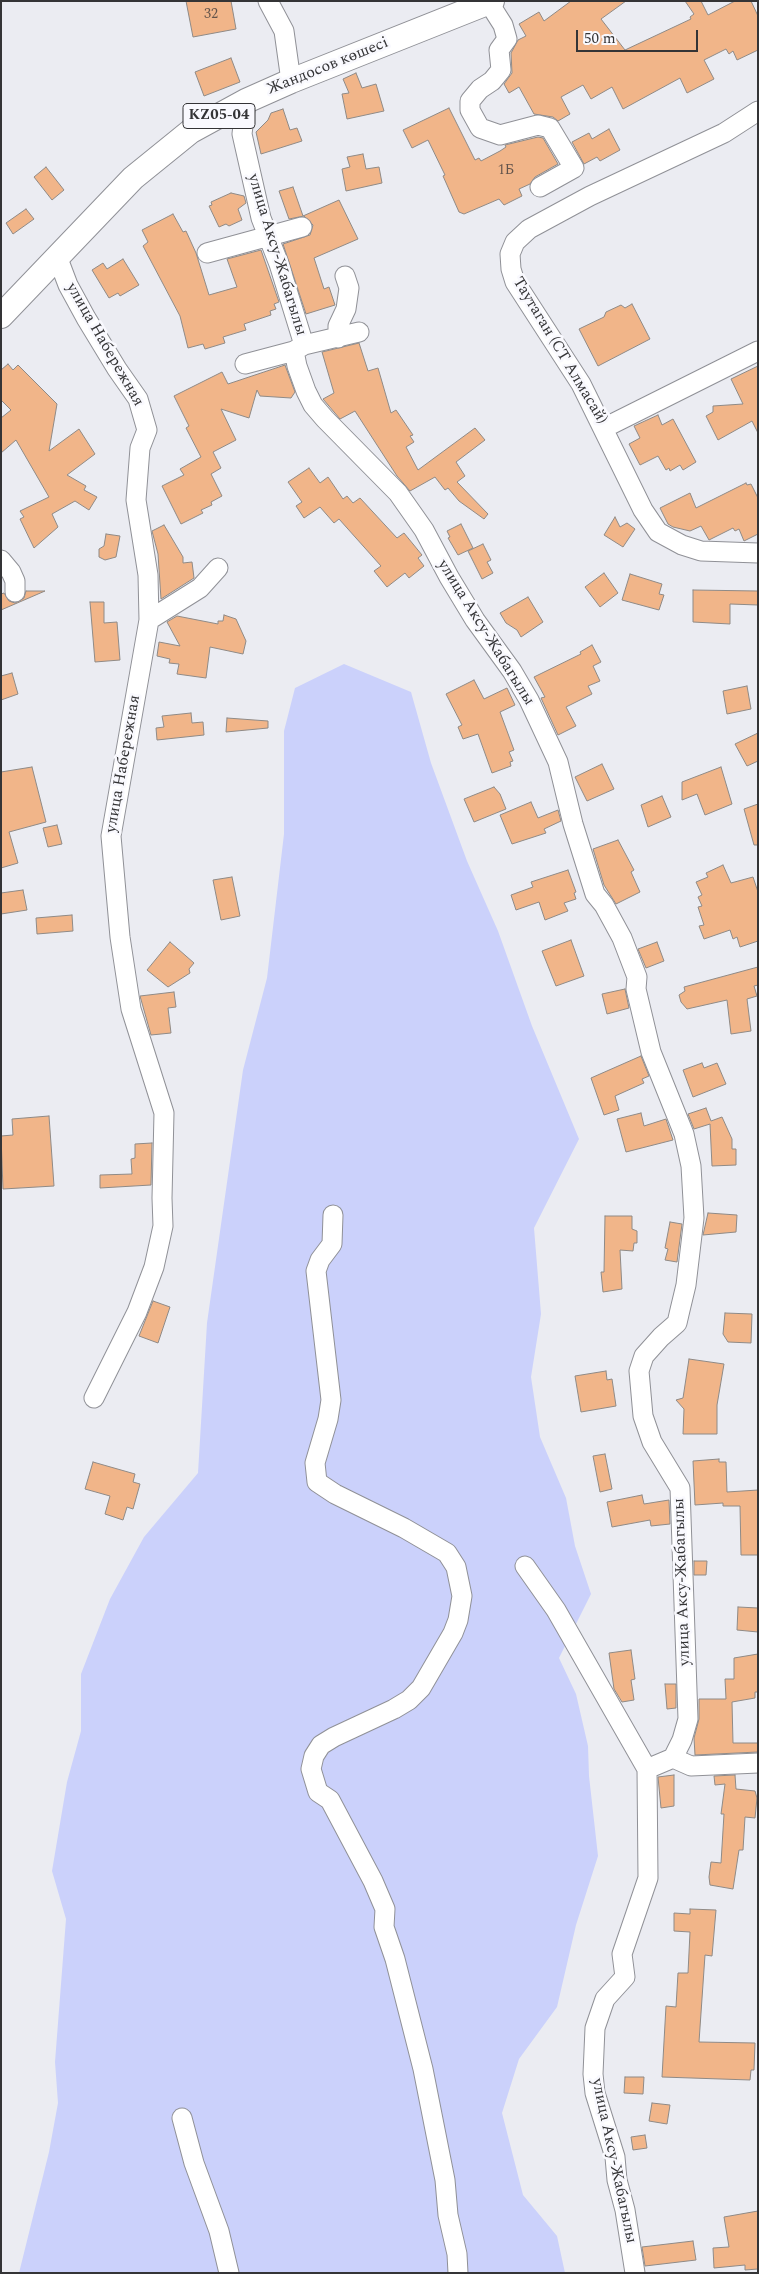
<!DOCTYPE html>
<meta charset="utf-8">
<style>
body{margin:0}
#map{position:relative;width:759px;height:2274px;overflow:hidden;background:#ebecf2;font-family:Spectral,serif}
canvas{display:block}
.frame{position:absolute;inset:0;border:2px solid #343436;pointer-events:none}
.scale{position:absolute;left:576px;top:30px;width:122px;height:22px;box-sizing:border-box;border:2px solid #343436;border-top:0;padding-left:6px;font-size:15px;line-height:18px;white-space:nowrap;color:#343436;-webkit-text-stroke:4px #f9f9fe;paint-order:stroke}
</style>
<div id="map">
<canvas width="759" height="2274"></canvas>
<div class="frame"></div>
<div class="scale">50 m</div>
</div>
<script>
const context = document.querySelector('canvas').getContext('2d');
context.lineJoin = 'round';
function paint(path, color) { context.fillStyle = color; context.fill(path, 'evenodd'); }
const toPath = rows => new Path2D(rows.map(r => 'M' + r).join(''));
function trace(path, color, width, dash) { context.strokeStyle = color; context.lineWidth = width; context.lineCap = dash ? 'butt' : 'round'; context.setLineDash(dash || []); context.stroke(path); }
function write(font, color, halo, rows, align = 'center') {
  context.font = font + ' Spectral,serif'; context.lineWidth = 5; context.setLineDash([]); context.textBaseline = 'middle'; context.strokeStyle = halo; context.fillStyle = color; for (const [text, x, y, turn = 0] of rows) {
    context.save(); context.translate(x, y); context.rotate((+turn || 0) * Math.PI / 180); context.textAlign = isNaN(turn) ? turn : align; if (halo) context.strokeText(text, 0, 0); context.fillText(text, 0, 0); context.restore();
  }
}
const green = toPath([
 [344,664,411,692,431,763,467,861,498,931,532,1026,579,1139,534,1228,541,1314,531,1377,540,1437,566,1498,575,1546,591,1594,559,1658,576,1694,588,1746,589,1776,598,1856,576,1925,557,2007,519,2059,502,2113,523,2195,557,2236,565,2273,19,2273,49,2152,58,2103,55,2062,66,1919,52,1871,67,1782,81,1731,81,1674,110,1599,144,1537,198,1473,207,1323,243,1070,267,978,284,834,284,731,295,688]
]);
const building = toPath([
 [186,1,231,1,236,29,193,37,186,1],
 [571,1,626,1,601,19,625,50,691,19,690,17,694,14,685,1,701,1,708,15,735,1,751,1,758,16,758,50,737,60,733,51,729,54,726,49,704,60,714,79,687,93,680,78,623,109,612,87,591,99,583,85,561,97,570,114,558,121,553,117,534,114,519,87,509,93,504,84,512,73,511,53,518,40,526,36,519,24,539,12,544,21,571,1],
 [231,58,240,82,204,96,195,72,231,58],
 [356,73,362,88,376,84,384,111,347,119,342,94,349,93,343,79,356,73],
 [449,108,475,160,479,158,481,161,500,151,506,147,505,145,538,137,543,138,558,164,535,177,530,184,519,189,522,196,504,205,499,199,464,214,459,212,443,176,445,175,428,140,412,148,403,130,449,108],
 [283,109,290,130,297,128,302,141,261,154,256,132,268,120,271,113,283,109],
 [609,129,620,150,600,161,597,157,584,164,572,142,589,133,592,139,609,129],
 [363,154,366,169,379,167,382,183,346,191,342,169,350,167,347,157,363,154],
 [46,167,64,190,52,200,34,177,46,167],
 [293,187,303,216,339,200,358,239,314,258,324,289,329,287,335,305,306,314,283,244,310,235,313,225,304,216,289,219,279,191,293,187],
 [231,193,244,196,246,203,238,209,242,220,229,226,226,224,219,227,209,206,212,205,211,202,231,193],
 [26,209,34,219,13,234,6,223,26,209],
 [173,214,183,232,186,231,196,253,209,295,237,287,227,259,261,250,279,302,274,304,276,309,270,311,271,315,244,324,246,330,223,337,225,343,205,349,203,344,188,348,180,316,143,246,148,242,142,230,173,214],
 [123,259,139,285,120,296,118,293,109,298,92,270,103,263,107,269,123,259],
 [632,304,650,339,598,366,579,329,604,317,606,312,621,305,625,308,632,304],
 [359,343,368,371,378,368,391,413,396,410,413,435,410,436,414,442,406,447,418,470,475,428,485,440,456,462,465,476,457,482,488,514,484,519,459,501,448,488,445,490,435,477,410,491,397,476,355,411,340,419,323,399,334,393,322,352,359,343],
 [8,364,13,370,18,365,57,404,49,451,79,429,95,454,67,475,86,486,84,490,97,497,89,510,75,501,52,514,58,527,34,548,20,519,24,517,20,511,49,497,16,440,1,453,1,418,11,410,1,400,1,370,8,364],
 [285,365,295,392,291,398,260,396,257,390,249,418,221,409,236,440,213,452,221,468,211,474,222,496,211,502,212,505,201,510,203,513,181,524,162,486,184,475,180,469,201,457,186,428,189,426,174,396,222,372,228,384,285,365],
 [758,366,758,433,752,421,718,440,706,416,713,412,713,406,743,404,731,379,758,366],
 [658,415,662,425,673,419,696,462,683,470,680,465,670,471,669,468,666,470,658,456,640,465,629,444,640,438,634,426,658,415],
 [309,468,320,483,328,477,343,499,347,496,353,503,360,498,397,538,404,533,422,555,418,558,424,566,409,578,405,573,387,587,374,571,381,566,339,519,334,523,320,507,304,518,296,506,302,502,288,482,309,468],
 [746,483,747,485,751,484,758,498,758,534,744,541,739,529,735,531,733,528,709,540,701,526,690,531,673,527,668,524,660,508,690,493,696,508,746,483],
 [615,517,620,527,627,523,635,529,623,547,604,535,615,517],
 [461,524,473,548,458,555,448,538,450,537,447,531,461,524],
 [164,525,183,557,183,563,192,562,194,578,161,599,158,554,152,531,164,525],
 [106,534,120,536,116,557,105,560,99,557,99,549,104,546,106,534],
 [483,544,491,560,487,562,493,573,482,579,468,551,483,544],
 [604,573,618,593,600,607,585,587,604,573],
 [630,574,662,584,659,594,664,595,659,610,622,600,630,574],
 [693,590,758,591,758,605,730,604,730,624,693,622,693,590],
 [26,591,45,591,1,610,1,594,4,593,9,601,15,603,24,598,26,591],
 [528,597,543,622,521,637,517,630,506,623,500,613,528,597],
 [90,602,104,602,104,623,117,622,120,660,95,662,90,602],
 [224,615,236,619,246,641,243,654,210,647,206,678,177,674,179,664,169,663,170,659,157,656,159,642,180,646,167,622,177,616,218,624,218,621,223,621,224,615],
 [592,645,601,662,593,666,600,681,588,686,592,694,566,707,576,726,558,735,541,698,545,697,534,677,581,654,580,652,592,645],
 [12,673,18,694,1,700,1,676,12,673],
 [474,680,484,699,507,688,515,705,500,712,514,750,509,752,513,761,510,762,511,766,492,773,478,734,463,739,458,727,462,725,446,694,474,680],
 [747,686,751,709,727,714,723,691,747,686],
 [191,713,192,723,203,722,204,735,157,740,156,728,164,727,162,716,191,713],
 [227,718,268,721,268,728,226,732,227,718],
 [758,733,758,761,747,766,735,744,758,733],
 [602,764,614,789,587,801,575,777,602,764],
 [32,767,46,822,9,832,18,863,1,868,1,772,32,767],
 [721,767,732,804,705,815,697,794,682,800,682,782,721,767],
 [494,787,500,794,506,809,474,822,464,799,494,787],
 [662,796,671,817,648,827,641,805,662,796],
 [531,802,538,818,558,810,561,821,544,829,546,833,512,844,500,815,531,802],
 [758,804,758,845,754,845,744,809,758,804],
 [57,825,62,844,48,847,43,828,57,825],
 [618,840,634,870,631,872,640,892,616,904,604,885,593,849,618,840],
 [723,865,731,883,753,877,758,892,758,941,740,947,737,937,733,939,730,930,704,939,699,926,704,925,698,907,702,906,698,897,702,895,696,882,708,877,706,873,723,865],
 [568,870,576,892,574,893,576,899,564,903,568,911,545,920,539,902,516,910,511,895,533,887,531,882,568,870],
 [232,877,240,916,221,920,213,880,232,877],
 [23,890,27,910,1,914,1,893,23,890],
 [72,915,73,931,37,934,36,918,72,915],
 [571,940,584,976,556,986,542,951,571,940],
 [170,942,194,963,189,969,190,973,168,987,147,970,170,942],
 [657,942,664,961,646,968,638,949,657,942],
 [758,967,758,985,754,986,757,996,747,999,751,1031,731,1034,727,1000,687,1009,681,1002,679,995,685,991,684,987,758,967],
 [625,989,629,1008,607,1014,602,994,625,989],
 [174,992,176,1007,168,1008,171,1033,151,1035,140,996,174,992],
 [641,1056,649,1076,642,1079,644,1083,615,1096,619,1110,604,1115,591,1078,641,1056],
 [702,1063,704,1068,717,1063,726,1084,693,1097,683,1070,702,1063],
 [706,1108,711,1121,722,1117,732,1139,732,1149,736,1149,736,1165,712,1166,710,1124,694,1129,688,1114,706,1108],
 [641,1113,644,1126,666,1119,673,1140,626,1152,617,1119,641,1113],
 [49,1116,54,1186,3,1189,1,1136,13,1135,12,1119,49,1116],
 [152,1143,151,1185,100,1188,100,1175,132,1174,131,1159,135,1158,135,1144,152,1143],
 [708,1213,737,1215,736,1232,703,1235,708,1213],
 [605,1216,632,1216,632,1229,637,1231,637,1243,634,1243,633,1251,620,1250,622,1289,603,1292,601,1272,604,1272,605,1216],
 [670,1222,682,1224,677,1262,665,1260,668,1249,665,1248,670,1222],
 [153,1301,170,1307,158,1343,139,1336,153,1301],
 [725,1313,752,1314,751,1343,728,1342,723,1334,725,1313],
 [689,1359,724,1364,717,1405,717,1434,683,1434,684,1409,676,1400,683,1398,689,1359],
 [606,1371,607,1380,612,1379,616,1406,581,1412,575,1376,606,1371],
 [605,1454,612,1489,600,1492,593,1456,605,1454],
 [719,1459,719,1462,726,1462,727,1492,758,1490,758,1555,741,1555,740,1506,723,1506,723,1503,695,1505,693,1461,719,1459],
 [93,1462,135,1474,133,1482,140,1484,133,1509,127,1507,123,1520,105,1514,110,1496,85,1489,93,1462],
 [642,1495,644,1504,669,1500,670,1524,651,1526,650,1520,612,1527,607,1502,642,1495],
 [694,1561,707,1561,706,1575,694,1575,694,1561],
 [738,1607,758,1608,758,1632,737,1630,738,1607],
 [631,1650,635,1679,631,1680,634,1700,622,1702,614,1689,609,1653,631,1650],
 [758,1654,758,1692,755,1692,755,1698,732,1702,733,1743,758,1743,758,1752,695,1755,694,1738,699,1719,699,1699,726,1699,725,1679,734,1679,734,1658,758,1654],
 [665,1684,676,1684,676,1708,667,1709,665,1684],
 [674,1775,674,1806,661,1808,658,1777,674,1775],
 [735,1775,736,1789,755,1791,757,1798,755,1818,745,1817,743,1850,739,1850,733,1889,710,1885,709,1877,711,1862,721,1863,724,1814,721,1814,725,1784,715,1785,714,1776,735,1775],
 [690,1909,716,1910,712,1956,705,1955,699,2042,755,2043,754,2070,751,2070,750,2080,662,2077,666,2006,676,2007,678,1973,688,1973,690,1932,674,1931,674,1913,690,1914,690,1909],
 [625,2077,644,2077,643,2094,624,2093,625,2077],
 [652,2103,670,2105,667,2124,649,2121,652,2103],
 [645,2135,647,2148,633,2150,631,2137,645,2135],
 [758,2211,758,2269,745,2270,745,2265,714,2268,713,2248,729,2247,724,2217,758,2211],
 [693,2241,696,2260,645,2266,642,2247,693,2241]
]);
const minor = toPath([
 [268,1,284,31,291,81],
 [489,3,503,25,507,39,499,50,501,70,492,81,480,89,470,101,470,110,480,128,500,135,538,125,550,128,574,168,540,187],
 [246,101,242,134,261,218,279,264,304,345,294,351,297,366,306,391,313,405,325,419,398,493,424,530,449,577,475,620,512,671,529,700,558,762,573,824,595,894,604,905,622,938,637,977,636,989,651,1052,684,1134,691,1166,694,1218,686,1285,680,1310,677,1323,661,1337,644,1356,639,1371,643,1416,652,1442,680,1488,688,1719,682,1740,673,1758,647,1769,648,1878,622,1954,625,1977,605,1999,595,2028,593,2074,595,2093,615,2157,617,2180,625,2210,635,2273],
 [758,111,724,133,590,196,529,229,515,242,510,254,511,269,515,282,581,384,643,510,658,532,682,545,701,551,758,553],
 [207,253,302,227],
 [57,256,68,285,86,318,117,369,138,399,147,430,140,448,136,500,148,575,149,620,111,836,120,937,131,1009,164,1113,162,1198,163,1226,154,1267,137,1312,94,1398],
 [338,338,338,326,346,309,349,288,345,276],
 [304,345,359,332],
 [245,364,294,351],
 [604,428,758,351],
 [1,560,11,572,15,581,15,592],
 [149,620,200,588,218,568],
 [333,1215,332,1244,320,1260,316,1271,331,1400,328,1419,315,1463,317,1482,335,1494,404,1528,447,1553,456,1567,462,1596,458,1620,453,1633,421,1688,409,1700,394,1709,334,1737,321,1745,314,1756,311,1769,318,1792,330,1800,373,1881,385,1909,384,1927,395,1959,423,2069,445,2180,448,2215,457,2254,458,2273],
 [525,1566,556,1610,647,1769],
 [673,1758,691,1766,758,1763],
 [182,2118,194,2163,219,2231,229,2273]
]);
const major = toPath([
 [1,316,133,178,191,131,246,101,291,81,492,1]
]);
const numberNames = [
 ["32",211,15],
 ["1Б",506,171]
];
const shields = [
 [219,116,72]
];
const shieldNames = [
 ["KZ05-04",219,116]
];
const streetNames = [
 ["Жандосов көшесі",328,67,-22],
 ["улица Аксу-Жабагылы",276,255,73],
 ["улица Набережная",104,345,60],
 ["Таутаган (СТ Алмасай)",559,351,59],
 ["улица Аксу-Жабагылы",485,633,58],
 ["улица Набережная",124,764,-80],
 ["улица Аксу-Жабагылы",683,1582,-92],
 ["улица Аксу-Жабагылы",613,2161,78]
];
paint(green, '#cbd1fb');
paint(building, '#f1b589');
trace(building, '#8f8a86', 1);
trace(minor, '#909197', 21);
trace(major, '#909197', 26);
trace(minor, '#fff', 19);
trace(major, '#fff', 24);
write('14px', '#63544b', null, numberNames);
for (const [x, y, w] of shields) { const box = new Path2D(); box.roundRect(x - w / 2, y - 12.5, w, 25, 4); context.fillStyle = '#f9f9fe'; context.fill(box); trace(box, '#343436', 1); }
write('bold 15px', '#343436', null, shieldNames);
write('16px', '#343436', '#f9f9fe', streetNames);
</script>
